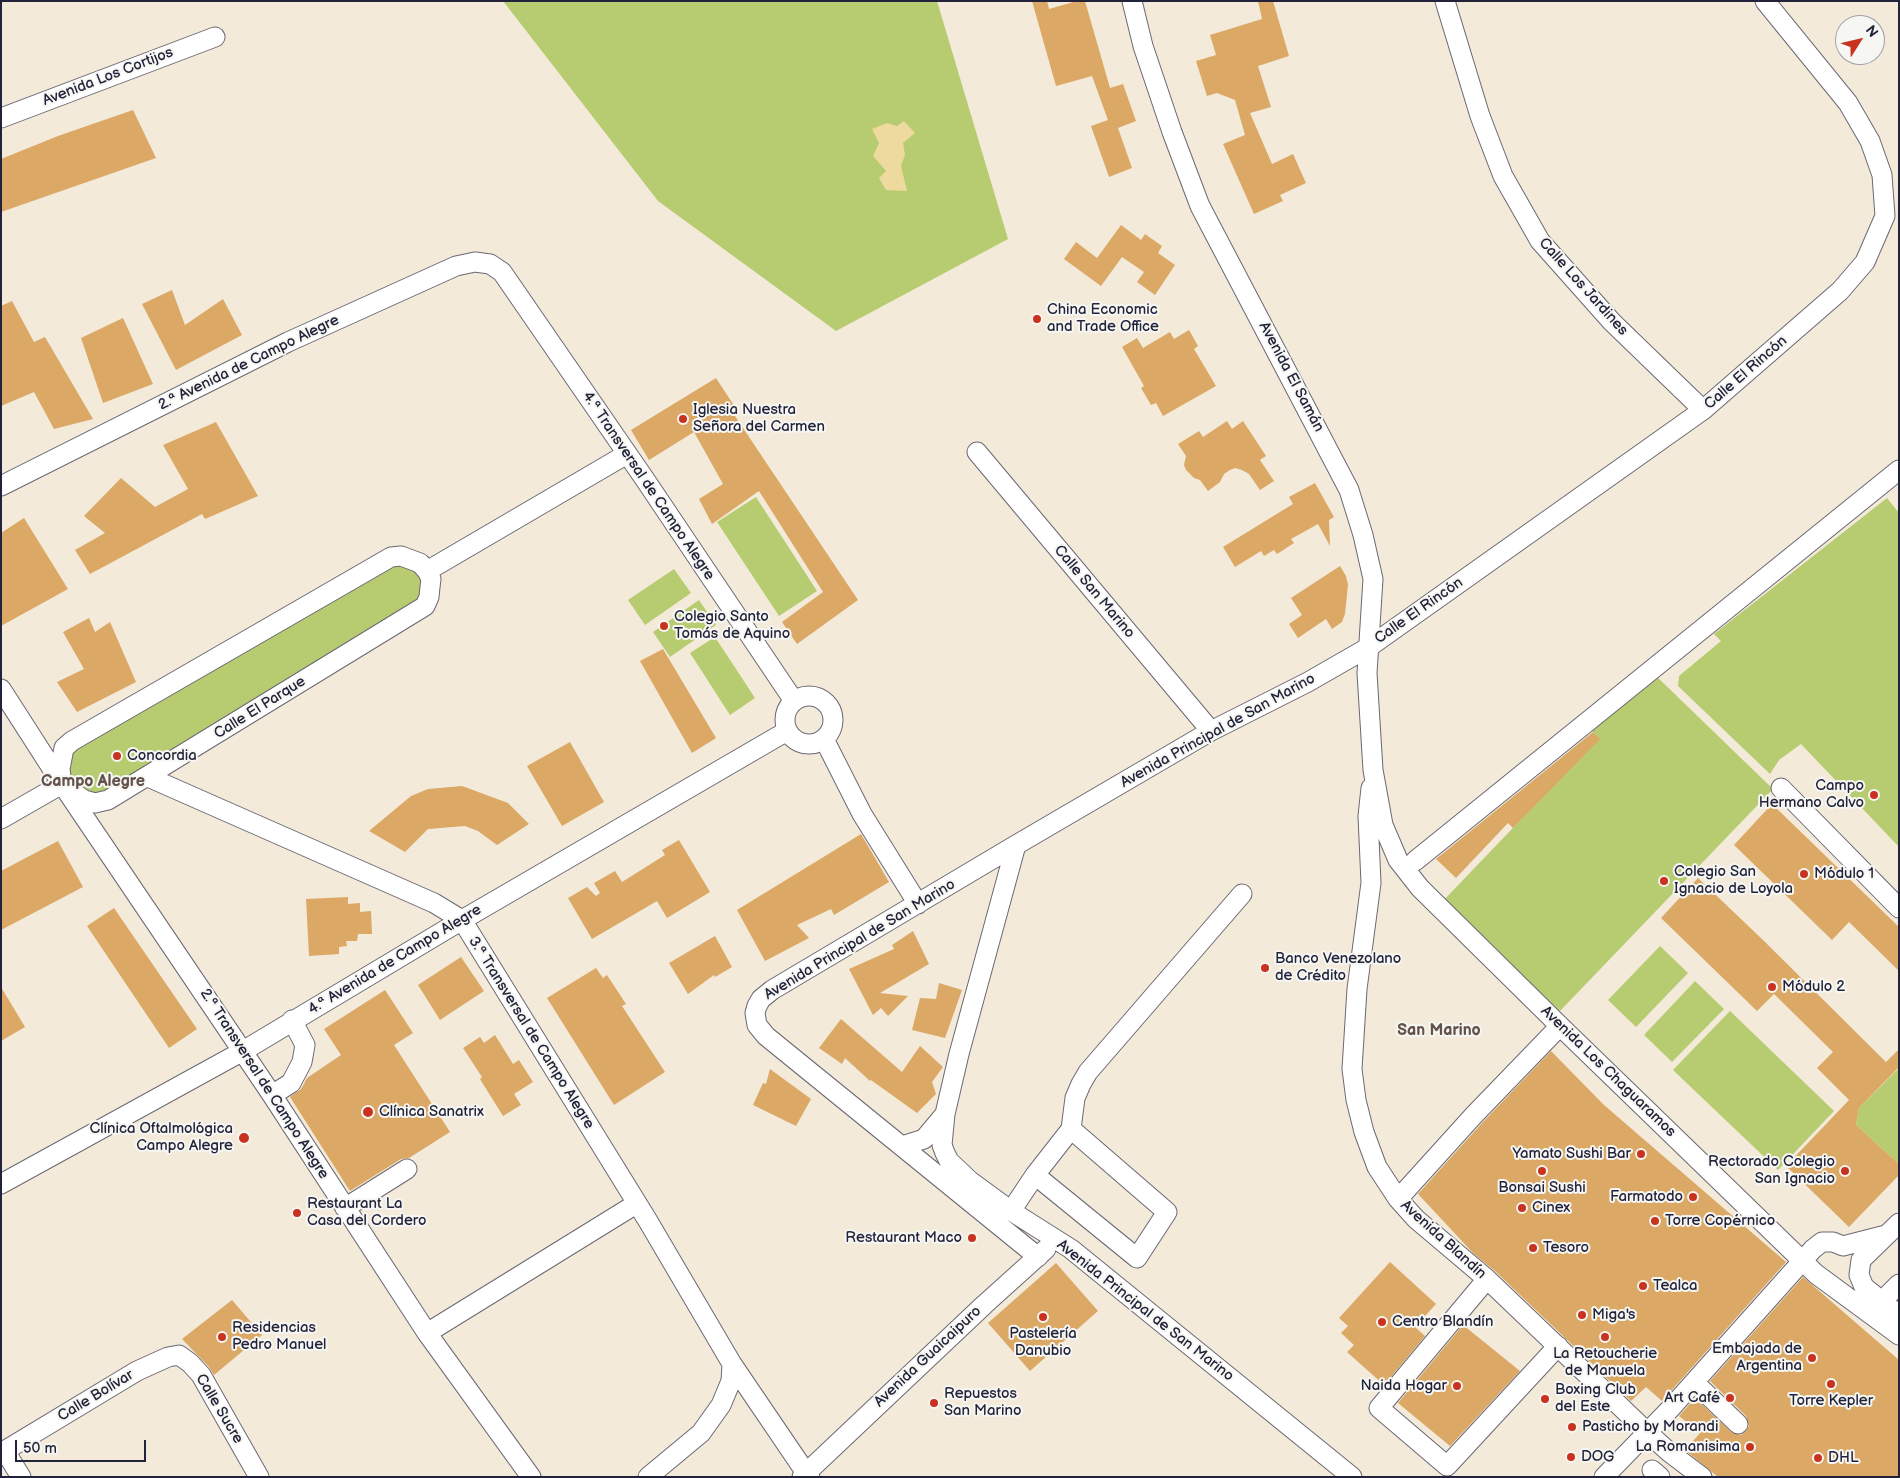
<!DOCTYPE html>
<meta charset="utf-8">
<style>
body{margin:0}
#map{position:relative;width:1900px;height:1478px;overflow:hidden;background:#f3eada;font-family:"Balsamiq Sans",sans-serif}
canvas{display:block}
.frame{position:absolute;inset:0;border:2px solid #22223b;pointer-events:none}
.north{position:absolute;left:1835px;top:15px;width:50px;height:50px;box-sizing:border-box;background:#f6f6f2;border:1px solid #a1a1a9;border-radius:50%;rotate:54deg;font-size:14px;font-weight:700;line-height:20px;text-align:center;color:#22223b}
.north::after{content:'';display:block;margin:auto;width:18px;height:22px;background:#c8321e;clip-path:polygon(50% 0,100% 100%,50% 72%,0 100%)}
.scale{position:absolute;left:15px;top:1440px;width:131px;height:22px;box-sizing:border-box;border:2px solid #22223b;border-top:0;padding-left:6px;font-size:15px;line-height:18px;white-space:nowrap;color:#22223b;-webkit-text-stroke:4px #f6f6f2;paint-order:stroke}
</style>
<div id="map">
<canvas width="1900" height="1478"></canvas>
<div class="frame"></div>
<div class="north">N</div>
<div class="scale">50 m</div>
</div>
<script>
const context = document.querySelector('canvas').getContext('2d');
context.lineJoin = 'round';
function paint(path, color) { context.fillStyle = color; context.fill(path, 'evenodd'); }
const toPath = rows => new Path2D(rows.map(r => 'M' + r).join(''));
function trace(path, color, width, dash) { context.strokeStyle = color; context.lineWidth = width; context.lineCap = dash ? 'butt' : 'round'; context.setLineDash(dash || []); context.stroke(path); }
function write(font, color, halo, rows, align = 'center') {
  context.font = font + ' "Balsamiq Sans",sans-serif'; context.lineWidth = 4; context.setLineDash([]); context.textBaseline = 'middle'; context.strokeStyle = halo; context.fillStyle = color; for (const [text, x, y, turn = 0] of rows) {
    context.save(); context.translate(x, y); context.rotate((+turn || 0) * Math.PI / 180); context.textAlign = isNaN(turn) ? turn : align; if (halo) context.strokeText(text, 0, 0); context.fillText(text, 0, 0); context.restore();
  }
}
const green = toPath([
 [503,1,937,1,1008,239,836,331,658,201],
 [756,497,817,591,779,616,717,522],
 [1887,498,1899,513,1899,847,1801,744,1779,760,1770,774,1678,686,1679,676,1721,641,1714,634],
 [391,557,420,563,429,597,108,800,74,794,64,748],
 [674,569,691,593,645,625,628,600],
 [699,600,716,625,670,657,653,632],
 [715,637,755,698,730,715,690,653],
 [1654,674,1773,789,1560,1011,1442,902,1599,738,1587,726],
 [1660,946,1688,973,1636,1027,1608,1000],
 [1695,981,1724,1009,1672,1062,1644,1035],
 [1730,1011,1834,1111,1778,1170,1673,1070],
 [1899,1068,1899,1164,1856,1125,1859,1108]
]);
const sand = toPath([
 [904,121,915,133,903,143,905,155,901,166,907,191,886,190,879,178,886,171,873,156,879,143,872,129,887,123,897,126]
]);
const building = toPath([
 [1032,1,1047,1,1049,9,1077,1,1085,1,1110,88,1123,84,1136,121,1118,128,1132,168,1109,177,1091,126,1108,120,1092,76,1056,86],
 [1258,1,1273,1,1289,56,1258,66,1271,107,1250,113,1272,164,1293,154,1306,183,1280,195,1283,201,1254,214,1223,144,1245,135,1235,100,1217,93,1207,96,1196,61,1216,55,1210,35,1262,19],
 [133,110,156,158,1,212,1,159,58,136],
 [1121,225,1141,240,1145,234,1162,246,1158,253,1175,265,1155,295,1137,282,1144,272,1122,257,1101,286,1064,259,1076,242,1097,258],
 [172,290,185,325,223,299,242,335,176,370,142,304],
 [12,301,34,342,45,337,93,419,54,429,34,392,1,406,1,306],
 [123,318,153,384,103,403,81,338],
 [1189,330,1198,346,1194,349,1216,386,1163,416,1156,403,1151,405,1141,388,1144,386,1122,347,1137,338,1143,348,1170,332,1174,339],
 [716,378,735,407,731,410,858,600,797,644,782,622,823,592,759,491,712,524,699,499,723,484,694,432,649,460,631,430],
 [1227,421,1232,429,1243,421,1266,456,1260,460,1274,481,1260,490,1249,474,1242,470,1235,468,1230,470,1224,474,1220,482,1208,491,1200,480,1194,478,1186,470,1184,465,1186,456,1178,444,1199,431,1203,437],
 [216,422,258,496,205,519,202,514,90,574,75,550,105,533,84,516,121,478,155,507,188,489,163,445],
 [1315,483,1334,517,1329,520,1330,546,1318,524,1291,539,1294,543,1277,554,1274,550,1264,556,1261,551,1235,567,1223,547,1293,504,1289,497],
 [24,518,68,589,1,626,1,533],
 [1340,566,1346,576,1348,585,1345,614,1342,622,1332,629,1326,619,1298,638,1289,624,1302,615,1291,598],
 [89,618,95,632,110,622,136,682,77,712,57,682,84,669,63,632],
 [663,649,716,738,692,753,640,661],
 [1593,732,1600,739,1513,828,1508,823,1456,878,1436,859],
 [570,742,604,802,562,826,527,766],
 [462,786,508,803,529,824,497,845,478,831,465,826,428,829,405,852,369,831,411,796,428,789],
 [1772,804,1899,927,1899,971,1849,922,1832,940,1734,845],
 [861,834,889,882,834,915,831,909,797,925,809,938,765,961,737,910],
 [679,840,710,892,667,918,657,901,592,939,568,898,587,887,596,896,600,893,594,883,615,871,622,882,665,855,662,850],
 [58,841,83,887,1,930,1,871],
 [1698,878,1763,940,1886,1062,1899,1049,1899,1067,1859,1108,1856,1125,1899,1164,1899,1175,1849,1227,1786,1166,1849,1100,1817,1068,1833,1052,1774,994,1757,1011,1661,918],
 [348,897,348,904,360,903,360,912,371,911,372,934,358,934,357,941,346,941,347,946,339,947,339,954,309,956,306,899],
 [114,908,197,1029,169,1048,87,926],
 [913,931,929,964,880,993,908,996,888,1016,881,1008,873,1015,849,969,894,949,892,945],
 [715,936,732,967,715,977,714,975,688,994,669,963],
 [461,957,484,991,440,1020,418,985],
 [596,968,603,978,607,975,626,1004,622,1006,665,1072,614,1105,547,998],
 [939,983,962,990,945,1038,912,1030,920,998,936,999],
 [1,987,25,1027,1,1041],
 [385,990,413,1033,394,1045,450,1132,409,1158,401,1159,350,1191,290,1097,301,1089,307,1078,341,1055,324,1029],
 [841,1019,902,1072,920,1046,943,1067,932,1082,936,1094,917,1113,871,1080,870,1081,845,1058,842,1064,819,1048],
 [495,1035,513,1064,519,1060,533,1082,514,1094,521,1105,503,1116,480,1079,482,1077,463,1048,480,1037,484,1043],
 [1551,1051,1604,1105,1786,1262,1662,1401,1646,1387,1631,1401,1495,1271,1474,1254,1418,1194,1482,1123],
 [770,1069,811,1099,796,1126,753,1105,763,1083,766,1084],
 [1390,1262,1436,1304,1415,1327,1425,1336,1384,1385,1347,1352,1354,1345,1341,1333,1348,1326,1339,1318],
 [1056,1263,1098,1311,1030,1371,988,1323],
 [1803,1277,1899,1360,1899,1477,1718,1477,1685,1450,1700,1433,1679,1416,1695,1398,1731,1432,1741,1435,1746,1431,1749,1426,1746,1416,1710,1381],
 [232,1300,262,1335,214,1375,209,1367,182,1339],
 [1463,1325,1520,1371,1450,1446,1398,1403]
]);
const minor = toPath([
 [1132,1,1143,46,1172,132,1200,206,1349,490,1363,535,1373,579,1367,673,1373,770,1383,825,1398,860,1420,888,1560,1026,1816,1274,1899,1335],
 [1445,1,1480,116,1503,176,1540,241,1612,322,1703,410],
 [1,118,215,37],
 [977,452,1211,731],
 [1,486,288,342,456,266,475,262,490,264,502,272,646,481,794,701],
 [401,556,420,563,427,571,431,579,430,587,429,597,425,606,108,800,95,803,84,800,62,784,60,769,64,748,72,741,391,557,401,556],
 [427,571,627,454],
 [1,689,62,784,272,1095,427,1333,531,1477],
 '785 720a24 24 0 1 1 48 0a24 24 0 1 1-48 0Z',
 [824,739,862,814,918,904],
 [148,777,434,903,462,920,648,1221,732,1364,806,1473,810,1477],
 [1371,788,1368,816,1371,883,1357,989,1352,1069,1356,1100,1364,1132,1377,1167,1398,1199,1416,1219,1487,1279,1647,1432,1669,1452,1702,1477],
 [1781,788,1899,908],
 [1,819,62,784],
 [1415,861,1899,470],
 [272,1095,291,1083,302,1062,305,1045,292,1020],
 [945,1114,942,1145,945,1153,949,1161,970,1181,1011,1211,1071,1249,1352,1477],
 [1071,1129,1075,1098,1081,1084,1088,1072,1242,894],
 [902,1146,924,1139,945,1114,959,1054,1016,845],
 [1,1184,243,1051,462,920,787,731],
 [1398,1199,1474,1115,1560,1026],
 [345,1208,407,1169],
 [1011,1211,1035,1175,1071,1129,1167,1212,1137,1258,1035,1175],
 [1899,1223,1861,1260,1859,1275,1864,1287,1899,1315],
 [1038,1257,766,1036,757,1025,755,1013,757,1006,761,999,772,990,1016,845,1211,731,1308,682,1369,647,1703,410,1840,291,1865,262,1885,216,1882,175,1870,141,1848,103,1765,1],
 [1487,1279,1379,1408,1447,1466,1558,1346],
 [1882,1301,1899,1284],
 [427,1333,636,1204],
 [1694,1382,1738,1424],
 [5,1451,21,1477],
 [1,1453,137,1371,168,1357,179,1355,190,1363,201,1375,259,1477],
 [1652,1470,1660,1477],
 [648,1477,701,1433,721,1405,731,1381,732,1364],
 [802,1477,985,1304,1046,1249],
 [1604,1477,1670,1409,1813,1249,1822,1242,1833,1242,1843,1246,1886,1235]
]);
const markers = [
 [1037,319,5,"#c8321e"],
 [683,419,5,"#c8321e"],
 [664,626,5,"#c8321e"],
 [117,756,5,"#c8321e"],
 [1874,795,5,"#c8321e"],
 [1804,874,5,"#c8321e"],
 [1664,881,5,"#c8321e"],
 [1265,968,5,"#c8321e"],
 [1772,987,5,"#c8321e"],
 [368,1112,6,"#c8321e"],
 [244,1138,6,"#c8321e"],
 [1641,1154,5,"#c8321e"],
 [1542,1171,5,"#c8321e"],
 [1845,1171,5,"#c8321e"],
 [1693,1197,5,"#c8321e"],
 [1522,1208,5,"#c8321e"],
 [297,1213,5,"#c8321e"],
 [1655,1221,5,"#c8321e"],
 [972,1238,5,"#c8321e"],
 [1533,1248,5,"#c8321e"],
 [1643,1286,5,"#c8321e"],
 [1582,1315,5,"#c8321e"],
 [1043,1317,5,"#c8321e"],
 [1382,1322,5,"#c8321e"],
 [222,1337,5,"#c8321e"],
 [1605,1337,5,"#c8321e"],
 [1812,1358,5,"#c8321e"],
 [1831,1384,5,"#c8321e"],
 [1457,1386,5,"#c8321e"],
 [1730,1398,5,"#c8321e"],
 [1545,1399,5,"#c8321e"],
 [934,1403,5,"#c8321e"],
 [1572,1427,5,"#c8321e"],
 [1750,1447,5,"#c8321e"],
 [1571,1457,5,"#c8321e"],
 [1818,1458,5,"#c8321e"]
];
const streetNames = [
 ["Avenida Los Cortijos",108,77,-21],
 ["Calle Los Jardines",1583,287,48],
 ["2.ª Avenida de Campo Alegre",249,363,-26],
 ["Calle El Rincón",1746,373,-41],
 ["Avenida El Samán",1291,377,62],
 ["4.ª Transversal de Campo Alegre",648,486,56],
 ["Calle San Marino",1094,592,50],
 ["Calle El Rincón",1419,611,-35],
 ["Calle El Parque",260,708,-32],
 ["Avenida Principal de San Marino",1218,731,-29],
 ["Avenida Principal de San Marino",860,940,-31],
 ["4.ª Avenida de Campo Alegre",395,960,-31],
 ["3.ª Transversal de Campo Alegre",531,1033,58],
 ["Avenida Los Chaguaramos",1608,1072,44],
 ["2.ª Transversal de Campo Alegre",264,1084,57],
 ["Avenida Blandín",1443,1240,42],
 ["Avenida Principal de San Marino",1145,1311,38],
 ["Avenida Guaicaipuro",928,1357,-43],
 ["Calle Bolívar",96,1396,-31],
 ["Calle Sucre",219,1409,59]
];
const poiNames = [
 ["China Economic",1047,310],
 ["and Trade Office",1047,327],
 ["Iglesia Nuestra",693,410],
 ["Señora del Carmen",693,427],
 ["Colegio Santo",674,617],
 ["Tomás de Aquino",674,634],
 ["Concordia",127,756],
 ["Campo",1864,786,"right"],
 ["Hermano Calvo",1864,803,"right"],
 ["Colegio San",1674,872],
 ["Ignacio de Loyola",1674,889],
 ["Módulo 1",1814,874],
 ["Banco Venezolano",1275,959],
 ["de Crédito",1275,976],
 ["Módulo 2",1782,987],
 ["Clínica Sanatrix",379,1112],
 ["Clínica Oftalmológica",233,1129,"right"],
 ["Campo Alegre",233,1146,"right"],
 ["Yamato Sushi Bar",1631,1154,"right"],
 ["Rectorado Colegio",1835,1162,"right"],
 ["San Ignacio",1835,1179,"right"],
 ["Bonsai Sushi",1542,1188,"center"],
 ["Farmatodo",1683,1197,"right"],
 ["Restaurant La",307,1204],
 ["Casa del Cordero",307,1221],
 ["Cinex",1532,1208],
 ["Torre Copérnico",1665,1221],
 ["Restaurant Maco",962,1238,"right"],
 ["Tesoro",1543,1248],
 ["Tealca",1653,1286],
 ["Miga's",1592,1315],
 ["Centro Blandín",1392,1322],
 ["Residencias",232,1328],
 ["Pedro Manuel",232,1345],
 ["Pastelería",1043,1334,"center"],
 ["Danubio",1043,1351,"center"],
 ["Embajada de",1802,1349,"right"],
 ["Argentina",1802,1366,"right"],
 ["La Retoucherie",1605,1354,"center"],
 ["de Manuela",1605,1371,"center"],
 ["Naida Hogar",1447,1386,"right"],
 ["Boxing Club",1555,1390],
 ["del Este",1555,1407],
 ["Repuestos",944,1394],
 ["San Marino",944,1411],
 ["Art Café",1720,1398,"right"],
 ["Torre Kepler",1831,1401,"center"],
 ["Pasticho by Morandi",1582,1427],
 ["La Romanisima",1740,1447,"right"],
 ["DOG",1581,1457],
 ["DHL",1828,1458]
];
const neighbourhoodNames = [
 ["Campo Alegre",93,782],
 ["San Marino",1439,1031]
];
paint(green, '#b7cc70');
paint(sand, '#eeda9e');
paint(building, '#dba866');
trace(minor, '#6b6873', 21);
trace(minor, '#fff', 19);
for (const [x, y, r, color] of markers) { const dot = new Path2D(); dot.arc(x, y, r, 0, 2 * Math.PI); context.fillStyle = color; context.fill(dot); trace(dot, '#f6f6f2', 2); }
write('15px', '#22223b', '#f6f6f2', streetNames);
write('15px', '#22223b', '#f6f6f2', poiNames, 'left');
write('bold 16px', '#63514a', '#f6f6f2', neighbourhoodNames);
</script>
